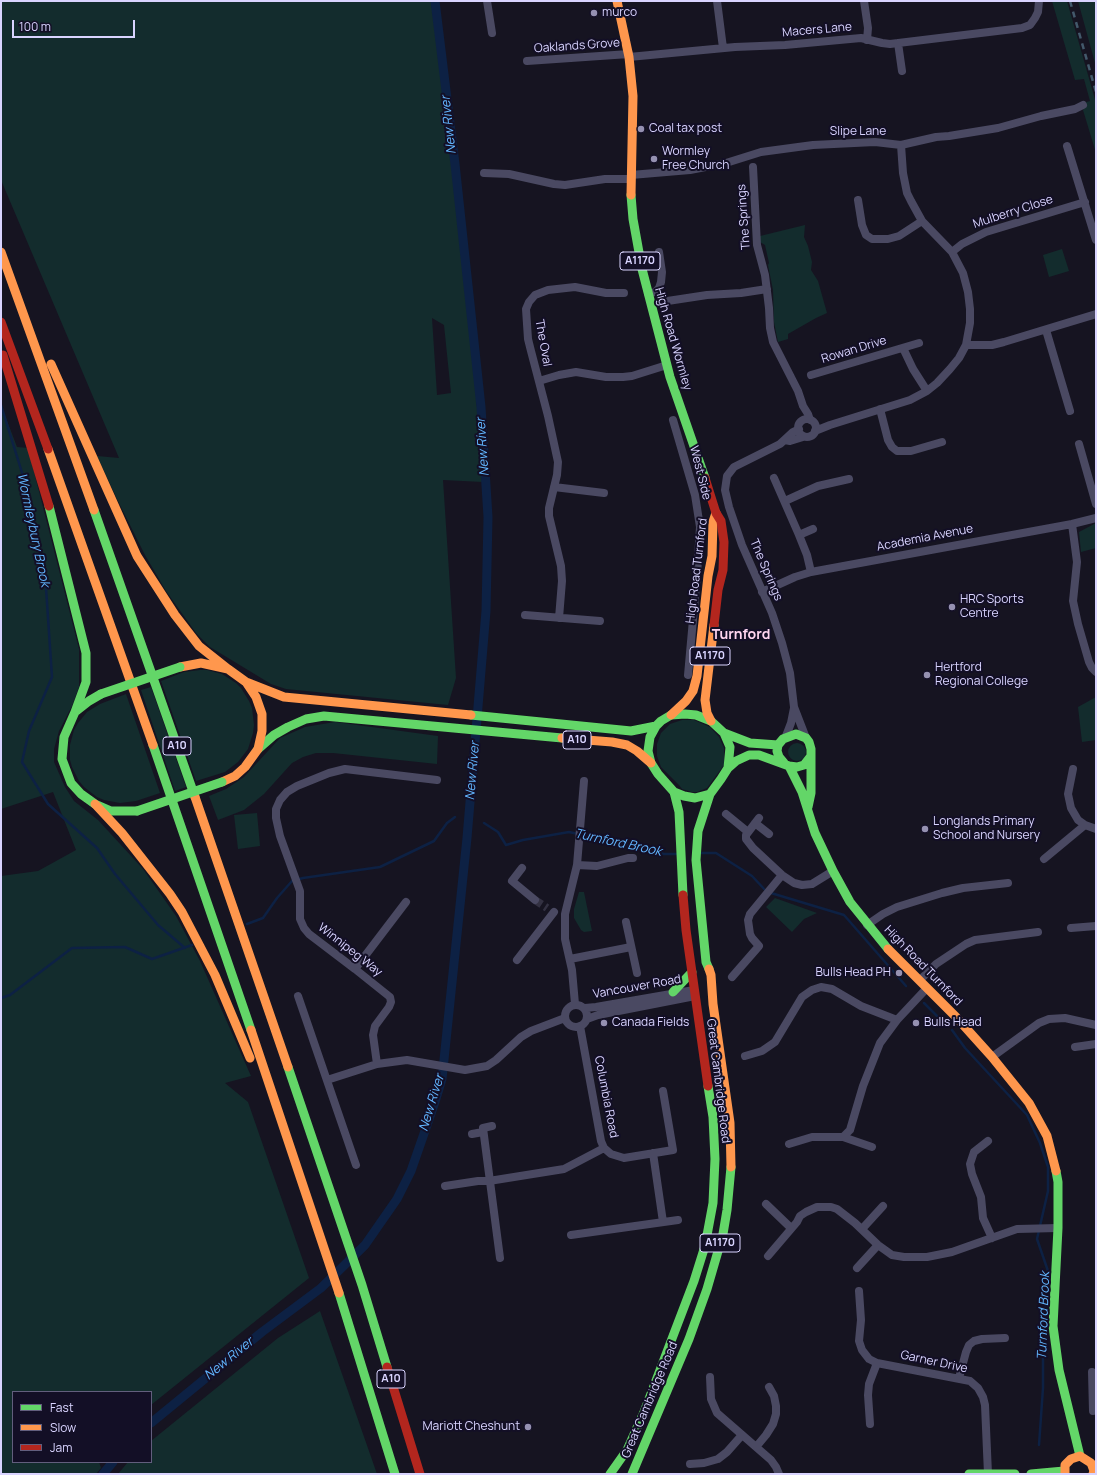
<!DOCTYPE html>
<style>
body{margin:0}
#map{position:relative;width:1097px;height:1475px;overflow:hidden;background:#161421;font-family:Manrope,sans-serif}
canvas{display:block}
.frame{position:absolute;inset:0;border:2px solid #d9d4ff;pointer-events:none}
.legend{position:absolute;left:12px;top:1391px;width:140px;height:72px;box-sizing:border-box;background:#130f26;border:1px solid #625e7d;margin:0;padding:5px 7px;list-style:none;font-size:12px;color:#d9d4ff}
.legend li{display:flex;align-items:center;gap:8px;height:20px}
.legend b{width:20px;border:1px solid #625e7d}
.scale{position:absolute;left:12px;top:20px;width:123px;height:18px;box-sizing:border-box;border:2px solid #d9d4ff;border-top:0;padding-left:5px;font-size:12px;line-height:14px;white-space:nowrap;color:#d9d4ff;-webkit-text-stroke:3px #130f26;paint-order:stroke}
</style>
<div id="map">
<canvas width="1097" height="1475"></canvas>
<div class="frame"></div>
<ul class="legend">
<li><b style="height:5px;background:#63d668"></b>Fast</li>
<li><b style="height:5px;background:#ff974d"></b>Slow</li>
<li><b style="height:5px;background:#b3261e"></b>Jam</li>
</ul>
<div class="scale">100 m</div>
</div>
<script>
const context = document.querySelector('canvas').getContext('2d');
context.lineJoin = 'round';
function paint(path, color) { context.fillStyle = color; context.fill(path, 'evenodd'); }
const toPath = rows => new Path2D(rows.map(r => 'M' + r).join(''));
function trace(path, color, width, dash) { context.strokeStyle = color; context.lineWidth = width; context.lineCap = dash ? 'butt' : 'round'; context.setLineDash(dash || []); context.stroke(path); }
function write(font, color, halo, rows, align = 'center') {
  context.font = font + ' Manrope,sans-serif'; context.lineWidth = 4; context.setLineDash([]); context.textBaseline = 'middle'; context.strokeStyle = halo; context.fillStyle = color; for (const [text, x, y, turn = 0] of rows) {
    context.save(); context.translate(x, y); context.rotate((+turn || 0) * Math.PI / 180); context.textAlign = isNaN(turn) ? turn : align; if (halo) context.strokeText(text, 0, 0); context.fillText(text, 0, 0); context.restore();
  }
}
const green = toPath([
 [1,1,431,1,446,110,474,370,483,482,443,480,456,678,448,705,286,689,271,684,210,647,196,633,166,591,145,555,117,499,97,456,119,458,1,180],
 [432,318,444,325,451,393,437,395],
 [1052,1,1067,1,1096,103,1096,153,1083,110,1084,108,1083,103,1090,101,1084,79,1075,80],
 [1078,1,1096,1,1096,67,1095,63],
 [805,225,804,237,808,246,812,262,811,270,818,281,827,313,816,318,788,334,788,339,778,342,774,322,773,290,768,265,769,263,765,245,760,242,760,236],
 [1062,249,1069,271,1049,277,1043,255],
 [1,405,17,447,28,448,79,649,79,687,72,706,59,731,54,749,54,762,65,787,74,801,98,820,143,869,176,916,200,961,251,1076,225,1083,248,1102,309,1278,151,1405,151,1392,13,1392,13,1462,99,1462,101,1468,96,1474,1,1474,1,876,38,871,76,850,53,792,1,809],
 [1096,523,1096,548,1081,552,1079,532],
 [200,670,207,670,222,674,236,683,241,688,249,701,252,708,254,725,253,733,248,749,238,762,225,772,196,781,161,681,184,672],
 [151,687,186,787,175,791,141,690],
 [126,694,160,793,136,801,120,803,104,800,97,797,84,787,79,781,72,767,70,760,70,745,74,730,78,723,87,712,100,704],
 [1096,697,1096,740,1082,742,1078,707],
 [682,720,694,720,710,727,719,737,724,748,724,765,707,788,697,792,692,792,682,789,679,785,661,767,657,756,657,744,661,733,670,724],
 [335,722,438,736,437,764,333,753,316,753,303,757,292,763,264,794,244,810,218,820,209,796,226,789,244,777,280,738,305,727],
 '788 752a9 9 0 1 1 18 0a9 9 0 1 1-18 0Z',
 [257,813,260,846,238,849,234,815],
 [579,892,584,892,592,931,584,932,581,930,574,918,574,909],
 [775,898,817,913,804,919,792,932,766,907],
 [320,1311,377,1474,118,1474,128,1462,151,1462,151,1441,278,1338]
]);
const stream = toPath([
 [1,405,24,479,45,573,52,677,29,731,22,762,48,804,97,848,115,874,158,925,185,948],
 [484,823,498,832,506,845,523,840,569,832,624,844,664,854,677,854],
 [700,853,716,853,752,876,766,891],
 [771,893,844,915,906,986],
 [247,924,263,918,277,898,292,881,303,878,380,867,434,841,447,823,455,817],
 [1,998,10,995,72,948,125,947,152,959,192,945],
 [924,1003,937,1016],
 [952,1030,965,1048,1027,1115,1040,1143,1048,1167,1048,1191,1037,1239,1048,1271,1043,1340,1043,1388,1039,1445]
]);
const canal = toPath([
 [151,1423,262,1332,321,1288,365,1245,397,1199,411,1171,435,1102,442,1079,467,838,486,611,488,517,481,407,455,164,435,1],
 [103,1474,113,1462]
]);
const streetTunnel = toPath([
 [535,900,547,908]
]);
const street = toPath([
 [487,1,492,33],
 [717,1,723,48],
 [864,1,868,28,867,40],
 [898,43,902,71],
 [629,57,735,47,785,45,861,38,882,43,890,44,1022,28,1030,25,1035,18,1038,12,1039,1],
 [527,61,629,54],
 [1067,146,1096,240],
 [753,167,757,245,765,275,769,308,770,328,773,342,798,391,803,406,808,414,810,420],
 [484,173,509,174,554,184,565,185,605,179,631,179],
 [631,175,690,170,726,163,761,152,813,145,875,142,901,145,936,137,949,136,998,128,1041,116,1075,109,1083,105],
 [858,200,862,225,866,235,872,239,888,239,899,236,922,221],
 [952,252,962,244,986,232,1085,202],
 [648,294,655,292,659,288,661,282,662,272,659,252],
 [661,302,707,295,741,293,767,289],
 [1046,330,1070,411],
 [966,345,992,345,1004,342,1096,314],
 [903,348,913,369,927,391],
 [811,375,919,343],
 [539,381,559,375,576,372,606,377,623,377,632,376,667,365],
 [880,409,888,440,892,447,897,451,911,451,942,442],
 '798 428a9 9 0 1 1 18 0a9 9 0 1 1-18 0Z',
 [673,420,695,495,700,527,697,575,688,675],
 [799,429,793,432,780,444,734,467,727,476,725,490,729,507,742,545,772,613,782,643,790,673,794,707,806,738],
 [815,431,830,425,910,400,927,391,937,383,950,369,959,358,966,345,970,323,970,309,968,292,963,273,952,252,922,221,911,201,907,193,903,173,901,145],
 [785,440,790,441,803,437],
 [1079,444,1096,504],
 [774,478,799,535,813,529],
 [554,487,604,493],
 [785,501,818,486,849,479],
 [1072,524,1077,562,1073,601,1078,624,1089,662,1092,668,1096,672],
 [799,535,807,555,811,572],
 [762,592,795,577,811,572,1072,524,1096,518],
 [525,615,600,621],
 [559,618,562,581,561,566,549,516,549,508,557,475,558,462,548,416,531,351,528,339,526,309,529,302,535,295,548,290,575,287,606,293,624,293],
 [786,736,791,723,794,708],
 [1073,769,1068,794,1071,808,1078,820,1085,825,1096,829],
 [726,814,748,832],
 [759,818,746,835,746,839,753,848,782,875,794,883,802,885,812,884,833,871],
 [755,823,769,834],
 [1044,859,1085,825],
 [577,865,597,866,628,858,633,858],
 [522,868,512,881,535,900],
 [626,922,637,973],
 [867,925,883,914,897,907,942,893,963,888,1008,883],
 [1071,928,1096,926],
 [570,959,631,947],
 [517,960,554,912],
 [355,969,406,902],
 [732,977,759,946,752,938,750,934,748,920,750,914,782,875],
 [920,980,936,964,966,944,975,940,1038,932],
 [298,996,356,1165],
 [575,1004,572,970,565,939,565,914,577,865,584,781],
 '565 1016a11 11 0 1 1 22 0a11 11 0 1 1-22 0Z',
 [585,1008,596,1007,694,990],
 [587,1019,598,1015,695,996],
 [580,1026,601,1141,604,1148,611,1154,624,1158,673,1150,663,1091],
 [1075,1047,1096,1044],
 [745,1056,762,1051,775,1042,802,997,812,990,821,987,832,989,861,1006,897,1020],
 [992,1057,1039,1023,1049,1019,1065,1018,1096,1025],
 [377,1064,373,1035,375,1026,389,1007,391,1002,390,997,355,969,309,934,304,928,300,919,300,891,280,836,276,818,276,809,280,800,287,792,297,786,329,773,345,769,437,780],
 [327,1080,377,1064,407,1060,465,1070,487,1066,496,1060,521,1037,531,1031,565,1018],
 [492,1126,483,1128,500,1258],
 [472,1134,483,1132],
 [843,1137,872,1147],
 [988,1141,974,1152,970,1164,972,1174,981,1197,983,1218,992,1238],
 [789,1144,812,1137,843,1137,850,1130,863,1086,880,1043,897,1020,927,988],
 [653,1153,663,1222],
 [445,1186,478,1181,489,1181,564,1169,604,1148],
 [766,1204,791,1228],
 [862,1229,883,1206],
 [571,1235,678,1220],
 [768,1256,797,1222,800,1216,806,1212,817,1207,831,1207,837,1209,855,1223,878,1245,892,1255,904,1257,927,1257,952,1252,1017,1229,1058,1228],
 [857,1268,878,1245],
 [859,1291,861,1320,859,1341,862,1350,869,1359,877,1363,970,1381,978,1388,983,1397,985,1405,988,1474],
 [1092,1372,1093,1411],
 [710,1377,711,1399,717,1413,771,1460,776,1467,779,1474],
 [959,1378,966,1352,969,1345,974,1341,982,1339,1005,1338],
 [870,1424,868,1395,869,1384,877,1363],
 [756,1447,766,1435,773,1424,776,1414,776,1406,774,1396,769,1387],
 [690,1464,704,1463,718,1459,727,1452,742,1435]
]);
const fast = toPath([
 [631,195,633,219,642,269,670,377,705,478],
 [49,506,86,653,86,682,75,712],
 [94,510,195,797],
 [101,694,89,701,75,712,64,737,62,759,71,783,81,794,95,804,111,811,137,811],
 [685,714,696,715,711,721,724,733,730,747,728,768,721,779,710,794,695,798,684,796,674,792,658,774,651,763,648,751,650,737,656,726,661,721,671,715,685,714],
 [471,715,631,731,656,726],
 [724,733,750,743,778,745],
 [153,745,251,1030],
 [258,749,274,735,288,727,306,719,324,716,562,738],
 [789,766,802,792,815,833,833,871,850,902,888,949],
 [728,768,736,761,749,755,759,755,789,766,797,767,804,765,811,756,811,749,809,742,806,738,796,734,783,739,778,745,777,751,779,757,784,763],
 [674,792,679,812,683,895],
 [808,807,811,793,811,756],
 [709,969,706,962,696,860,698,831,710,794],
 [673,992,692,972],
 [288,1067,362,1285,387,1367],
 [1056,1171,1058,1182,1058,1228,1053,1326,1059,1370,1080,1456],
 [339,1293,395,1474],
 [610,1474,627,1450,644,1412,694,1281,705,1246,713,1203,715,1159,713,1117,708,1086],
 [632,1474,689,1339,707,1289,723,1234,727,1210,731,1167],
 [969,1474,1015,1474],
 [1031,1474,1064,1471]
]);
const slow = toPath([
 [617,1,629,57,633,96,631,195],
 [1,252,94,510],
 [51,364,137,556,175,615,199,646,228,669],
 [48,449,153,745],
 [180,667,201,663,228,669,246,682,256,697,262,714,262,731,258,749,245,767,235,776,222,782],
 [246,682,284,697,471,715],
 [671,715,686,701,693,691,697,676,708,576,712,556,713,522,716,513],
 [711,721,707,713,705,700,714,625],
 [562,738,612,742,627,745,637,751,651,763],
 [195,797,288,1067],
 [95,804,122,833,170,894,182,912,215,975,250,1058],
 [888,949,956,1017,992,1057,1029,1103,1047,1136,1056,1171],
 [709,969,711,975,713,1004,730,1123,731,1167],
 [251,1030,339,1293],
 [1065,1474,1065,1465,1071,1459,1080,1456,1091,1463,1094,1471,1093,1474]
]);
const jam = toPath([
 [1,322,48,449],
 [3,355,49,506],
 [705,478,716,513,721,521,724,542,723,570,718,590,714,625],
 [683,895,686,930,708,1086],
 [387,1367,420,1474]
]);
const rail = toPath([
 [1070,1,1096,92]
]);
const fastBridge = toPath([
 [101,694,180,667],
 [137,811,222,782]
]);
const markers = [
 [594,13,4,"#9591b1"],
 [641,129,4,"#9591b1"],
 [654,159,4,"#9591b1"],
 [952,607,4,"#9591b1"],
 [927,675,4,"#9591b1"],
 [925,829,4,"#9591b1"],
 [899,973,4,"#9591b1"],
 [604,1023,4,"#9591b1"],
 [916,1023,4,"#9591b1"],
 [528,1427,4,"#9591b1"]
];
const shields = [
 [640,261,40],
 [710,656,40],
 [577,740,28],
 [177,746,28],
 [720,1243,40],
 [391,1379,28]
];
const shieldNames = [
 ["A1170",640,261],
 ["A1170",710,656],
 ["A10",577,740],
 ["A10",177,746],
 ["A1170",720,1243],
 ["A10",391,1379]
];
const poiNames = [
 ["murco",602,13],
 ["Coal tax post",649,129],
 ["Wormley",662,152],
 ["Free Church",662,166],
 ["HRC Sports",960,600],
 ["Centre",960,614],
 ["Hertford",935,668],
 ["Regional College",935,682],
 ["Longlands Primary",933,822],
 ["School and Nursery",933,836],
 ["Bulls Head PH",891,973,"right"],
 ["Canada Fields",612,1023],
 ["Bulls Head",924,1023],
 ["Mariott Cheshunt",520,1427,"right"]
];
const streetNames = [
 ["Macers Lane",817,30,-5],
 ["Oaklands Grove",577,46,-4],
 ["Slipe Lane",858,132],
 ["Mulberry Close",1013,212,-18],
 ["The Springs",744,217,-94],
 ["High Road Wormley",673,339,74],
 ["The Oval",543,343,80],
 ["Rowan Drive",854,350,-17],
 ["West Side",700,473,76],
 ["Academia Avenue",925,538,-11],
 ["The Springs",766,570,67],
 ["High Road Turnford",697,571,-83],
 ["Winnipeg Way",350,950,38],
 ["High Road Turnford",923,966,46],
 ["Vancouver Road",637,987,-10],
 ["Great Cambridge Road",718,1081,83],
 ["Columbia Road",606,1097,79],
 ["Garner Drive",934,1362,12],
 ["Great Cambridge Road",650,1400,-67]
];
const waterNames = [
 ["New River",449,125,-96],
 ["New River",483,447,-94],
 ["Wormleybury Brook",33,530,78],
 ["New River",473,771,-85],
 ["Turnford Brook",618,843,12],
 ["New River",432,1103,-73],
 ["Turnford Brook",1044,1316,-88],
 ["New River",229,1359,-39]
];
const quarterNames = [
 ["Turnford",741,635]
];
paint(green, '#132c2d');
trace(stream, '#0d2144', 2.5);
trace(canal, '#0d2144', 9);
trace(streetTunnel, '#333142', 8, [8, 4]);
trace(street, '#4a4962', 8);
trace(fast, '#63d668', 9);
trace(slow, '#ff974d', 9);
trace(jam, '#b3261e', 9);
trace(rail, '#43596b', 2.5, [6, 5]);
trace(fastBridge, '#63d668', 9);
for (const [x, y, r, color] of markers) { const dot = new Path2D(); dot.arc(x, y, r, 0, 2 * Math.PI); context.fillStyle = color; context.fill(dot); trace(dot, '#130f26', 1.5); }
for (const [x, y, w] of shields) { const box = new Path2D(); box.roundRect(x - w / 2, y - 9, w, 18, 3); context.fillStyle = '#130f26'; context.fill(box); trace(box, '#d9d4ff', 1); }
write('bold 11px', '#d9d4ff', null, shieldNames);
write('12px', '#d9d4ff', '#130f26', poiNames, 'left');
write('12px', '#d9d4ff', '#130f26', streetNames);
write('italic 13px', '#62b6ff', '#130f26', waterNames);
write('bold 14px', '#ffd6f0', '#130f26', quarterNames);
</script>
